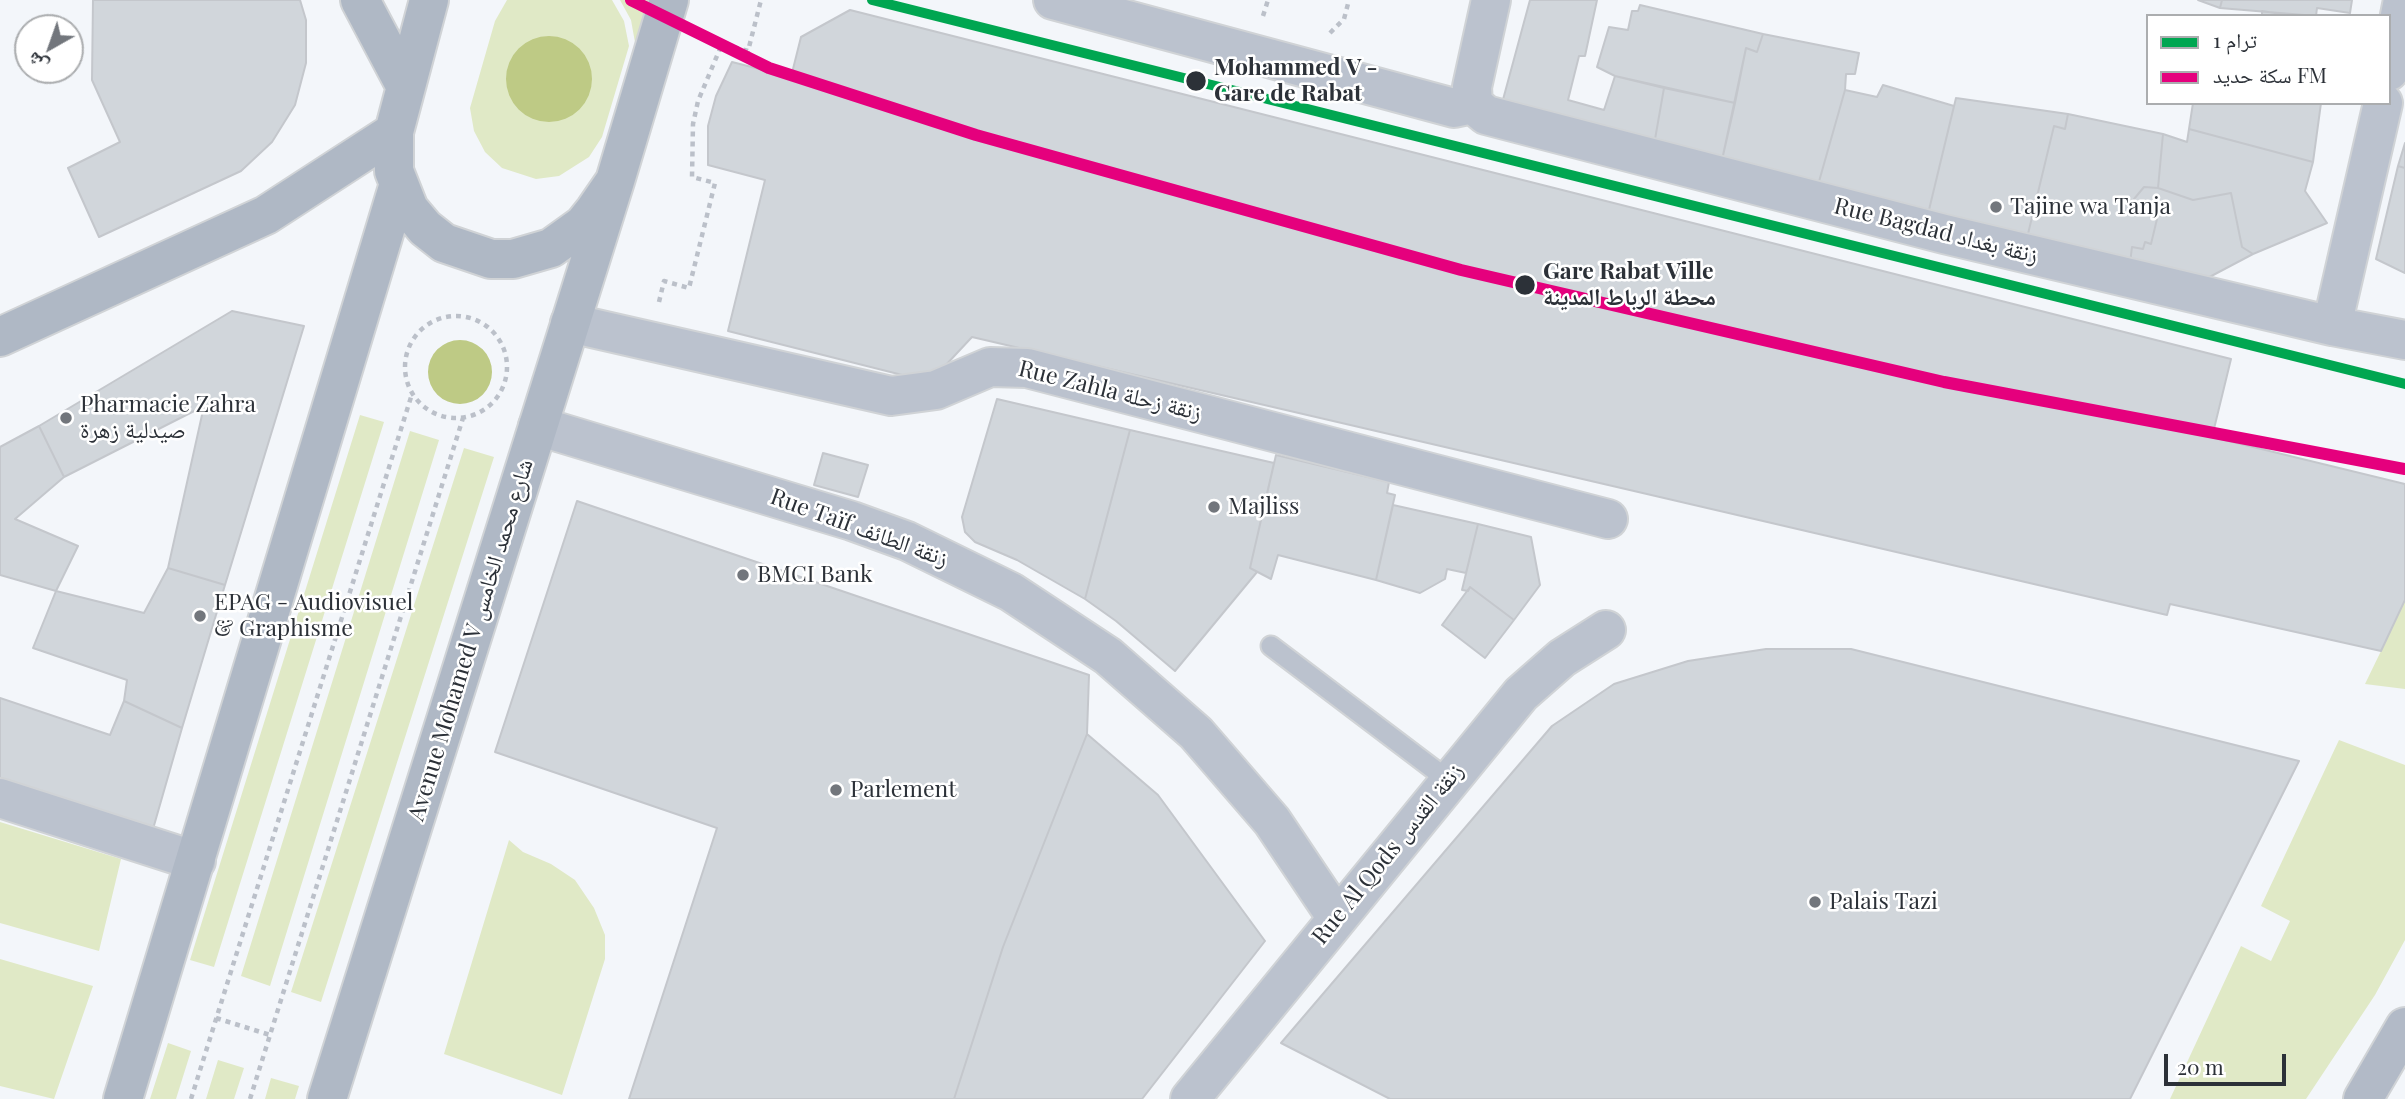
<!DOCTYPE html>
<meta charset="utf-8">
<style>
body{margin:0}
#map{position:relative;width:2405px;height:1099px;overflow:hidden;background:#f3f6fa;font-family:"Playfair Display","Noto Naskh Arabic",serif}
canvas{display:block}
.legend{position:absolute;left:2146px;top:14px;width:245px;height:91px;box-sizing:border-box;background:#fff;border:2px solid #abadaf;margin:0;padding:9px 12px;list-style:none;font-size:21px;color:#2c3138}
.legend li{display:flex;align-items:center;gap:14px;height:35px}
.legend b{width:35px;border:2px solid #abadaf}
.north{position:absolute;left:14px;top:14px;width:70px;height:70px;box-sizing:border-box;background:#fff;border:2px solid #abadaf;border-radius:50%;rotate:220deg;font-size:19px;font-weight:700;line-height:28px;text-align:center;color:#2c3138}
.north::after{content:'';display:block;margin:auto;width:24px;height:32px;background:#72767c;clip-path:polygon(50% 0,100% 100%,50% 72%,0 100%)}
.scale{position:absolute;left:2164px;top:1054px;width:122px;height:32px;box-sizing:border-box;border:4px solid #2c3138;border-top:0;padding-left:9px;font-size:21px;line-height:24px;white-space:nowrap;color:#2c3138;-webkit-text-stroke:5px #fff;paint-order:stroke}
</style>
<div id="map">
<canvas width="2405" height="1099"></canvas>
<ul class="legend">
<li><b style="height:9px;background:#00a651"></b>ترام 1</li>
<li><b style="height:9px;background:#e5007d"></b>سكة حديد FM</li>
</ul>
<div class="north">ش</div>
<div class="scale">20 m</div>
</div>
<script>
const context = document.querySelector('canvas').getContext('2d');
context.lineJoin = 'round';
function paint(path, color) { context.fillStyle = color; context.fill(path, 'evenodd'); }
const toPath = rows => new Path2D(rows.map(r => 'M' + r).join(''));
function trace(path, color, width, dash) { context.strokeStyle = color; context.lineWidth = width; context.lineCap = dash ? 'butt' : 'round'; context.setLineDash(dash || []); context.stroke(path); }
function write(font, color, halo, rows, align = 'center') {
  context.font = font + ' "Playfair Display","Noto Naskh Arabic",serif'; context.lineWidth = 5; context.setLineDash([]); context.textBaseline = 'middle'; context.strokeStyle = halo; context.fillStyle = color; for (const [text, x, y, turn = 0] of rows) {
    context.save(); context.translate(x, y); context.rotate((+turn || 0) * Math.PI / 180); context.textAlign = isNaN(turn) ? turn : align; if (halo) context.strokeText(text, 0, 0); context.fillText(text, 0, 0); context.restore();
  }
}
const green = toPath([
 [507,0,612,0,624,21,629,46,602,137,589,157,559,176,536,179,502,168,485,152,474,131,470,108,495,21],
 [620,0,649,0,636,48,631,20],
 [360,415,384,422,214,967,190,960],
 [410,431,439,440,270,986,241,976],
 [464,448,494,457,321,1002,291,992],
 [2405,600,2405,689,2365,684,2381,651],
 [2339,740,2405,765,2405,940,2375,995,2306,1099,2170,1099,2241,946,2271,961,2290,921,2261,906],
 [0,822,121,859,99,951,0,923],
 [509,840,523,852,551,864,575,880,594,908,605,935,605,959,562,1095,444,1054],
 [0,959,93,986,54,1099,0,1086],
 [168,1043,191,1051,176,1099,150,1099],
 [218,1060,244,1068,234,1099,206,1099],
 [271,1078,299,1086,295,1099,265,1099]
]);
const water = toPath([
 '506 79a43 43 0 1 1 86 0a43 43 0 1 1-86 0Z',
 '428 372a32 32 0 1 1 64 0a32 32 0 1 1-64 0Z'
]);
const building = toPath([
 [93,0,300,0,306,20,306,63,295,105,272,142,241,171,99,237,68,168,120,142,92,80,93,0],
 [1530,0,1597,0,1585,56,1579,56,1568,100,1604,110,1615,76,1664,88,1654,145,1501,107,1530,0],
 [2198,0,2222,0,2220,8,2198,0],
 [2222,0,2352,0,2350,13,2317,8,2316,16,2220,8,2222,0],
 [1640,5,1763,34,1757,52,1746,48,1735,103,1615,76,1597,67,1609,27,1628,30,1632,11,1638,11,1640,5],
 [850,10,2231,359,2212,437,2405,484,2405,600,2381,651,2170,604,2167,615,972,337,930,382,728,331,765,180,708,165,708,126,716,96,732,62,791,77,801,37,850,10],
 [2262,11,2294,16,2262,16,2262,11],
 [1763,34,1859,53,1855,74,1846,74,1845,90,1818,185,1722,160,1746,48,1757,52,1763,34],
 [1883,85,1954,106,1928,214,1818,185,1845,90,1877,97,1883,85],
 [1664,88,1735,103,1722,160,1654,145,1664,88],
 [1956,98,2068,114,2065,129,2054,126,2027,238,1928,214,1956,98],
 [2193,103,2321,103,2313,162,2189,129,2193,103],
 [2068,114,2163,134,2158,188,2144,187,2134,199,2133,210,2157,219,2151,244,2145,242,2143,249,2132,247,2130,263,2027,238,2054,126,2065,129,2068,114],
 [2189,129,2313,162,2305,191,2327,223,2253,254,2242,247,2231,193,2193,200,2158,188,2163,134,2187,142,2189,129],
 [2405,143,2405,168,2398,166,2405,143],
 [2398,166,2405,168,2405,273,2376,259,2398,166],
 [2144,187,2158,188,2193,200,2231,193,2242,247,2253,254,2200,282,2130,263,2132,247,2143,249,2145,242,2151,244,2157,219,2133,210,2134,199,2144,187],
 [232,311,304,326,225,585,168,568,204,406,64,477,39,426,232,311],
 [997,399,1130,430,1085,599,1017,560,975,542,965,532,962,517,997,399],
 [39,426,64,477,15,519,78,546,56,591,0,575,0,447,39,426],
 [1130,430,1274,463,1250,568,1257,572,1175,671,1116,621,1085,599,1130,430],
 [823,453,868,465,858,497,814,485,823,453],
 [1276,455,1389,482,1387,493,1395,495,1376,580,1278,555,1271,579,1250,568,1276,455],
 [577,501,1089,675,1087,734,1003,947,954,1099,629,1099,717,828,495,752,577,501],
 [1393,505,1478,524,1466,573,1447,569,1445,579,1420,593,1376,580,1393,505],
 [1478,524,1531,537,1540,585,1514,620,1470,587,1468,591,1462,590,1478,524],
 [168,568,225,585,182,728,124,701,127,680,33,648,56,591,144,613,168,568],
 [1470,587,1514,620,1485,658,1442,625,1470,587],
 [1766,649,1851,649,2299,761,2130,1099,1390,1099,1281,1043,1552,726,1614,684,1688,661,1766,649],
 [0,698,110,735,124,701,182,728,153,829,0,782,0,698],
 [1087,734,1158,795,1265,941,1142,1099,954,1099,1003,947,1087,734]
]);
const path = toPath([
 [1263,16,1268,0],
 [1330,33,1344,19,1349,0],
 [659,302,664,281,689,288,715,183,692,177,693,124,698,101,722,44,748,51,761,0],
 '405 367a51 51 0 1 1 102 0a51 51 0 1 1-102 0Z',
 [216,1018,270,1035],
 [191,1099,412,394],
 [250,1099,463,418]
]);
const lane = toPath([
 [1271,646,1448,780]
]);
const street = toPath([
 [1053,0,1454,108,1473,104],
 [2389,71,2403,0],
 [1473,104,1486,115,1944,234,2332,326,2405,340],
 [1473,104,1472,87,1491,0],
 [570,323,891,396,936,390,990,367,1027,368,1608,519],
 [2332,326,2383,103],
 [538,426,852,521,907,541,1011,592,1108,656,1196,733,1272,821,1337,918],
 [0,798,196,861],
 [1190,1099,1521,694,1562,658,1606,630]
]);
const secondary = toPath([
 [360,0,406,87],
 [429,0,394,132,394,171,409,209,425,228,444,243,491,259,513,259,551,248,583,225,595,210,615,181,669,0],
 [0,337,266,215,394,132],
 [123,1099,398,187],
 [327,1099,615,181]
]);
const primary = toPath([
 [2363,1099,2405,1027]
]);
const rail1 = toPath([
 [631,0,769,68,976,135,1461,270,1944,382,2405,469]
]);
const tram1 = toPath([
 [872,0,2405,384]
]);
const markers = [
 [1196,81,11,"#2c3138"],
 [1996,207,7,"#72767c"],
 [1525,285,11,"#2c3138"],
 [66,418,7,"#72767c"],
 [1214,507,7,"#72767c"],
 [743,575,7,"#72767c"],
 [200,616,7,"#72767c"],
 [836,790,7,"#72767c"],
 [1815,902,7,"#72767c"]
];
const stopNames = [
 ["Mohammed V -",1214,68],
 ["Gare de Rabat",1214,94],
 ["Gare Rabat Ville",1543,272],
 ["محطة الرباط المدينة",1543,298]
];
const poiNames = [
 ["Tajine wa Tanja",2010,207],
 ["Pharmacie Zahra",80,405],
 ["صيدلية زهرة",80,431],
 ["Majliss",1228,507],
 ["BMCI Bank",757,575],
 ["EPAG - Audiovisuel",214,603],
 ["& Graphisme",214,629],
 ["Parlement",850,790],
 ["Palais Tazi",1829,902]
];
const streetNames = [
 ["Rue Bagdad زنقة بغداد",1936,231,14],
 ["Rue Zahla زنقة زحلة",1110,391,14],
 ["Rue Taïf زنقة الطائف",859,528,20],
 ["Avenue Mohamed V شارع محمد الخامس",471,640,-73],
 ["Rue Al Qods زنقة القدس",1388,854,-51]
];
paint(green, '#e0e9c6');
paint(water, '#beca85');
paint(building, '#d1d6db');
trace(building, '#c4c7cc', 2);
trace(lane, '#d0d3d6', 23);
trace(street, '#d0d3d6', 42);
trace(secondary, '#d0d3d6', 42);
trace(primary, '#d0d3d6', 42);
trace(path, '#bbc0c9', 4.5, [5, 5]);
trace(lane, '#bbc2ce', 19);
trace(street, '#bbc2ce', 38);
trace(secondary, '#afb8c5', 38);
trace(primary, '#b2bac7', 38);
trace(rail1, '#e5007d', 12);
trace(tram1, '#00a651', 10);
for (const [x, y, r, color] of markers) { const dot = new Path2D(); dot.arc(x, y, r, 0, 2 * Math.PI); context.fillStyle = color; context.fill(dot); trace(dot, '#fff', 2.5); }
write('bold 23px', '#2c3138', '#fff', stopNames, 'left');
write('23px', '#2c3138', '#fff', poiNames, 'left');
write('23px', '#2c3138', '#fff', streetNames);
</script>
